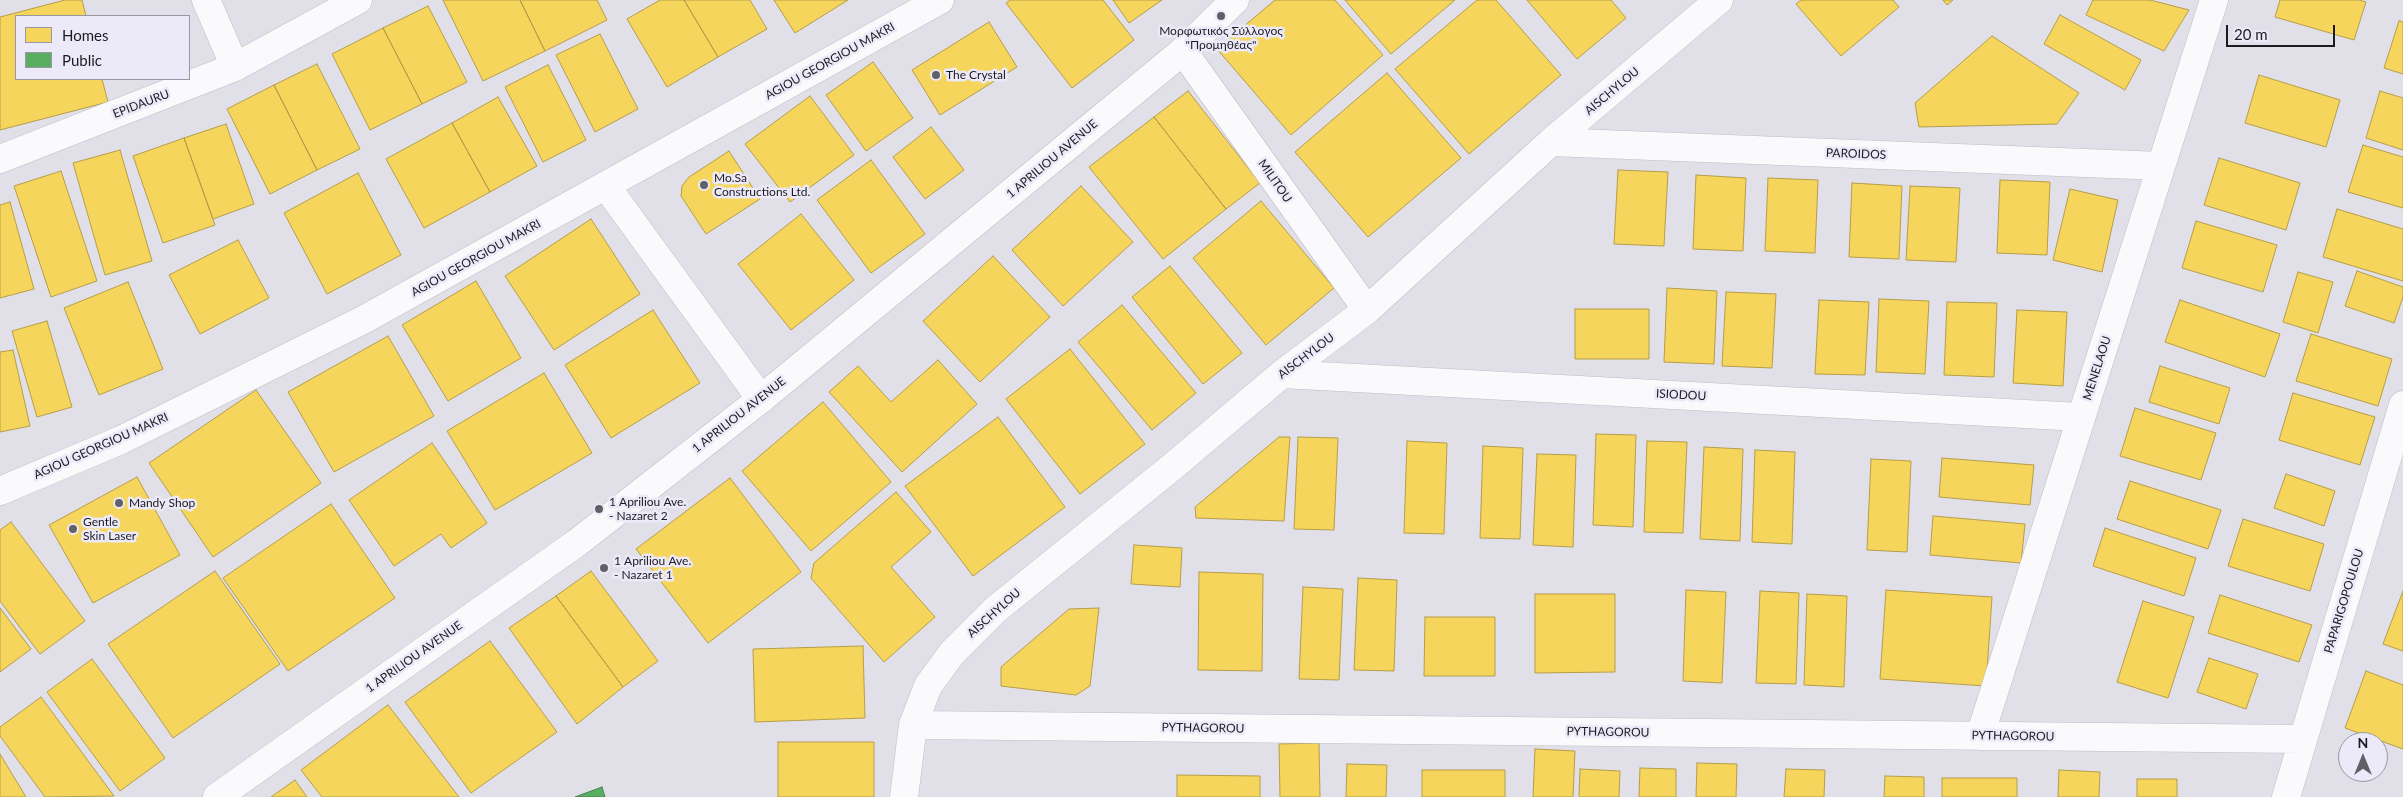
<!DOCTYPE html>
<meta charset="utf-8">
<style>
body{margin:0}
#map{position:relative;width:2403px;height:797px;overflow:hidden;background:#e1e0e8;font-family:Lato,sans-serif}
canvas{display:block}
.legend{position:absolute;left:15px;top:15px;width:175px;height:65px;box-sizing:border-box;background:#ece9f8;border:1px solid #9997a2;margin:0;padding:6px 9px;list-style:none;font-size:15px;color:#1d1b21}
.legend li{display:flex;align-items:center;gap:10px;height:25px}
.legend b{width:25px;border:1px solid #9997a2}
.north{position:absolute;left:2338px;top:732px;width:50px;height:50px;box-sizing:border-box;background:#ece9f8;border:1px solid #9997a2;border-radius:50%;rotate:0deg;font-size:14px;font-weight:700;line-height:20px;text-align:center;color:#1d1b21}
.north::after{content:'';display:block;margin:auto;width:18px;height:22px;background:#626067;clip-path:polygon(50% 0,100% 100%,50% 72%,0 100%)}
.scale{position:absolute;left:2226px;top:25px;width:109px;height:22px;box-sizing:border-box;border:2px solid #1d1b21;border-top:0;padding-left:6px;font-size:15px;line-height:18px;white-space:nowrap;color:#1d1b21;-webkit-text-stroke:4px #ece9f8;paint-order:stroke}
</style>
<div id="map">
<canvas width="2403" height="797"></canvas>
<ul class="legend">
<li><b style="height:14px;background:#f6d55c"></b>Homes</li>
<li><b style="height:14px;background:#5aae61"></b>Public</li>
</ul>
<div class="north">N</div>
<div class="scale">20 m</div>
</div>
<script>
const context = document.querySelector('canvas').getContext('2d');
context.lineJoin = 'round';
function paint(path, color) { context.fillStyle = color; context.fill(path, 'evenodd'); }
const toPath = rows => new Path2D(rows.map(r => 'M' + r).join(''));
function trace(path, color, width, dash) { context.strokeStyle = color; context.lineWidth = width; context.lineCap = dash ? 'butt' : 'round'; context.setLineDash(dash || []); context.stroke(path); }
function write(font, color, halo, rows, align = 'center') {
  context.font = font + ' Lato,sans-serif'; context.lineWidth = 5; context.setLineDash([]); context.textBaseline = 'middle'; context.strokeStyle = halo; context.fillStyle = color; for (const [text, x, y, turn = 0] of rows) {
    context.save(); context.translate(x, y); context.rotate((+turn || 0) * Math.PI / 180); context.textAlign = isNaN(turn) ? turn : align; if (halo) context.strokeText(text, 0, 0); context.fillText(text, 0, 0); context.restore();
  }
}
const homes = toPath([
 [65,0,82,0,86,16,16,16,16,79,102,79,108,102,0,130,0,17,65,0],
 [443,0,520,0,545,51,483,81,443,0],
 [520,0,597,0,607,20,545,51,520,0],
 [660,0,684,0,718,57,667,87,627,19,660,0],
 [684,0,750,0,767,29,718,57,684,0],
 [774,0,848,0,795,33,774,0],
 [1010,0,1103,0,1134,40,1072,88,1006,3,1010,0],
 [1113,0,1162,0,1129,23,1113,0],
 [1275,0,1335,0,1383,55,1291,135,1217,49,1275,0],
 [1345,0,1455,0,1391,54,1345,0],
 [1477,0,1496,0,1561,75,1469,154,1395,69,1477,0],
 [1527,0,1611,0,1626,18,1577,59,1527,0],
 [1801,0,1893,0,1899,7,1841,56,1796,4,1801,0],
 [1943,0,1953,0,1947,5,1943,0],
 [2093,0,2150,0,2189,10,2164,51,2086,15,2093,0],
 [2280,0,2359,0,2366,2,2354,40,2275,17,2280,0],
 [428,6,467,82,422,104,383,28,428,6],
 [2060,15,2141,60,2125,90,2044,44,2060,15],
 [2399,21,2403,22,2403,74,2384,68,2399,21],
 [989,22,1017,67,940,115,912,70,989,22],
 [383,28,422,104,370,130,332,54,383,28],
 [600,34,638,109,595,132,556,55,600,34],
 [1992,36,2079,93,2057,124,1919,127,1915,103,1992,36],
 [873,62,913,118,866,151,826,95,873,62],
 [317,64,360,149,317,170,274,85,317,64],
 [548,65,586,140,543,162,505,87,548,65],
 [1387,73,1461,158,1368,237,1295,152,1387,73],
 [2259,75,2340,100,2326,147,2245,123,2259,75],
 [274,85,317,170,270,194,227,109,274,85],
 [1188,91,1260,183,1226,209,1154,117,1188,91],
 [2380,91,2403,98,2403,150,2366,138,2380,91],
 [810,96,854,155,790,202,745,144,810,96],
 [498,97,537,166,490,192,452,123,498,97],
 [1154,117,1226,209,1163,259,1089,167,1154,117],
 [452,123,490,192,424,228,386,159,452,123],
 [226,124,254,204,213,219,184,138,226,124],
 [931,127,964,170,925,199,893,157,931,127],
 [184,138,215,225,163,243,133,156,184,138],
 [2363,145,2403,157,2403,208,2348,192,2363,145],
 [120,150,152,261,105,275,73,163,120,150],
 [729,151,760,199,706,234,681,196,682,186,689,177,729,151],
 [2219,158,2300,183,2286,230,2204,205,2219,158],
 [871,160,925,234,871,273,817,200,871,160],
 [1618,170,1668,172,1664,246,1614,244,1618,170],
 [61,171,97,281,51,297,14,186,61,171],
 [358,173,401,255,327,294,284,213,358,173],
 [1696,175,1746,178,1743,251,1693,249,1696,175],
 [1768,178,1818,180,1815,253,1765,251,1768,178],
 [2000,180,2050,182,2047,255,1997,253,2000,180],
 [1852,183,1902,186,1899,259,1849,257,1852,183],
 [1081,186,1133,242,1063,306,1012,250,1081,186],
 [1910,186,1960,188,1956,262,1906,260,1910,186],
 [2070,189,2118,200,2102,272,2053,260,2070,189],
 [1261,201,1334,288,1266,345,1193,258,1261,201],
 [10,202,34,289,0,298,0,205,10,202],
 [2337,209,2403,229,2403,281,2323,257,2337,209],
 [801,214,854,280,791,330,738,264,801,214],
 [591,219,640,294,554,350,505,276,591,219],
 [2196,221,2277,245,2263,292,2182,268,2196,221],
 [238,240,269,298,200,334,169,275,238,240],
 [993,256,1050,317,980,382,923,321,993,256],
 [1170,266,1242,353,1203,384,1132,297,1170,266],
 [2357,271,2403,287,2403,297,2394,323,2345,306,2357,271],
 [2298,272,2333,282,2318,333,2283,322,2298,272],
 [476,281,521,358,448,401,402,325,476,281],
 [128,282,163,369,99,395,64,308,128,282],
 [1667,288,1717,291,1714,364,1664,362,1667,288],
 [1726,292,1776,294,1772,368,1722,366,1726,292],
 [1879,299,1929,301,1925,374,1876,372,1879,299],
 [1819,300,1869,302,1865,375,1815,374,1819,300],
 [2180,300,2280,334,2265,377,2165,342,2180,300],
 [1947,302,1997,303,1994,377,1944,375,1947,302],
 [1122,305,1196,393,1152,430,1078,342,1122,305],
 [1575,309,1649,309,1649,359,1575,359,1575,309],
 [653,310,700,383,611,438,565,365,653,310],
 [2017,310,2067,312,2063,386,2013,383,2017,310],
 [47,321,72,407,37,417,12,331,47,321],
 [2311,334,2392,359,2378,406,2296,381,2311,334],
 [388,336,434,416,334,472,288,392,388,336],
 [1070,349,1145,444,1080,494,1006,399,1070,349],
 [13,350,30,426,0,432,0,352,13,350],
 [938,360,977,404,902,472,829,392,858,366,891,402,938,360],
 [2160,366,2230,388,2219,424,2149,402,2160,366],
 [544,373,592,453,495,510,447,431,544,373],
 [256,390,321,483,213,557,149,463,256,390],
 [2293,393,2375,417,2360,465,2279,440,2293,393],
 [823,402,891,482,811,551,742,471,823,402],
 [2135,408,2216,433,2201,480,2120,456,2135,408],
 [998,417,1065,507,973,576,905,486,998,417],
 [1596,434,1636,435,1633,527,1593,525,1596,434],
 [1279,437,1290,437,1284,521,1196,518,1195,507,1279,437],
 [1298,437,1338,438,1334,530,1294,529,1298,437],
 [1407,441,1447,443,1444,534,1404,533,1407,441],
 [1647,441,1687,442,1683,533,1644,532,1647,441],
 [432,443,487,523,451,548,441,534,394,566,349,500,432,443],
 [1483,446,1523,448,1520,539,1480,538,1483,446],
 [1704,447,1743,449,1740,541,1700,539,1704,447],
 [1755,450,1795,452,1792,544,1752,542,1755,450],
 [1537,454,1576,455,1573,547,1533,545,1537,454],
 [1942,458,2034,465,2030,505,1939,497,1942,458],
 [1871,459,1911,461,1907,552,1867,550,1871,459],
 [2286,474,2335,491,2324,526,2274,508,2286,474],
 [137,477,180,555,93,603,49,525,137,477],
 [730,478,801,572,708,643,636,549,730,478],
 [2130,481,2221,510,2208,549,2117,519,2130,481],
 [896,492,931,532,891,567,935,617,884,662,811,578,814,563,896,492],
 [331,504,395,598,288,671,223,578,331,504],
 [1933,516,2025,524,2021,563,1930,555,1933,516],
 [2243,519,2324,544,2310,591,2228,566,2243,519],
 [11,522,85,621,40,654,0,601,0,530,11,522],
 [2105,528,2196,558,2184,596,2093,566,2105,528],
 [1134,545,1182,548,1180,587,1131,584,1134,545],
 [215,571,280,664,173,738,108,644,215,571],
 [591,571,658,661,623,687,556,596,591,571],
 [1199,572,1263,574,1262,671,1198,670,1199,572],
 [1358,578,1397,580,1394,671,1354,670,1358,578],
 [1303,587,1343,589,1339,680,1299,679,1303,587],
 [1686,590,1726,592,1722,683,1683,681,1686,590],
 [1886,590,1992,597,1986,686,1880,679,1886,590],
 [1760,591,1799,593,1796,684,1756,683,1760,591],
 [2403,591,2403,651,2383,644,2403,591],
 [1535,594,1615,594,1615,672,1535,673,1535,594],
 [1807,594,1847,596,1844,687,1804,685,1807,594],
 [2220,595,2312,625,2299,662,2208,633,2220,595],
 [556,596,623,687,577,724,509,628,556,596],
 [2143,601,2194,617,2168,698,2117,682,2143,601],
 [0,608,31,649,0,672,0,608],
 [1099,608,1090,686,1076,695,1001,686,1001,667,1069,609,1099,608],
 [1425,617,1495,617,1495,676,1424,676,1425,617],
 [490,641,557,732,471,793,405,702,490,641],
 [863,646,865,718,755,722,753,649,863,646],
 [2209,658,2258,674,2246,709,2197,692,2209,658],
 [92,659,165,758,120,791,47,692,92,659],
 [2366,671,2403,685,2403,749,2345,728,2366,671],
 [41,697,114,796,45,797,0,736,0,727,41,697],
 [388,705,459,797,322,797,301,770,388,705],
 [778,742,874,742,874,797,778,797,778,742],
 [1319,743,1320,797,1280,797,1279,744,1319,743],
 [1535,749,1575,751,1573,797,1533,797,1535,749],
 [0,754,26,797,0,797,0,754],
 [1697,763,1737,764,1736,797,1696,797,1697,763],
 [1347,764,1387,765,1386,797,1346,797,1347,764],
 [1640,768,1676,769,1676,797,1639,797,1640,768],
 [1580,769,1620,771,1619,797,1579,797,1580,769],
 [1786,769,1825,770,1824,797,1784,797,1786,769],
 [1422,770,1505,770,1505,797,1422,797,1422,770],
 [2059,770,2100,772,2099,797,2058,797,2059,770],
 [1177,775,1260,776,1260,797,1177,797,1177,775],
 [1885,776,1924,777,1924,797,1884,797,1885,776],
 [1942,778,2017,778,2017,797,1942,797,1942,778],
 [2137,779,2177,779,2177,797,2137,797,2137,779],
 [295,780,307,797,271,797,295,780]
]);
const public = toPath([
 [602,787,605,797,575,797,602,787]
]);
const minor = toPath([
 [206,0,235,67],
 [1183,51,1367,310],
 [1551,142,2161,166],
 [0,159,235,67,358,0],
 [606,186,761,399],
 [1282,374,2081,417],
 [0,491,121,440,363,320,940,0],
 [913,725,2303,739],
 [1980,736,2214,0],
 [904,797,913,725,928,686,952,653,995,610,1172,467,1282,374,1367,310,1551,142,1719,0],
 [2286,797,2403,405]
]);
const major = toPath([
 [217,797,578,542,761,399,1183,51,1235,0]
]);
const markers = [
 [1221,16,5,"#626067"],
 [936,75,5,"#626067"],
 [704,185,5,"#626067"],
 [119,503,5,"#626067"],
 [599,509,5,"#626067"],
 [73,529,5,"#626067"],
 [604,568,5,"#626067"]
];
const poiNames = [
 ["Μορφωτικός Σύλλογος",1221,31,"center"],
 ["\"Προμηθέας\"",1221,45,"center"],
 ["The Crystal",946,75],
 ["Mo.Sa",714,178],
 ["Constructions Ltd.",714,192],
 ["1 Apriliou Ave.",609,502],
 ["- Nazaret 2",609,516],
 ["Mandy Shop",129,503],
 ["Gentle",83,522],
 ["Skin Laser",83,536],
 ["1 Apriliou Ave.",614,561],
 ["- Nazaret 1",614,575]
];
const streetNames = [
 ["AGIOU GEORGIOU MAKRI",830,61,-29],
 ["AISCHYLOU",1612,91,-40],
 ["EPIDAURU",141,104,-21],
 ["PAROIDOS",1856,154,2],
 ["1 APRILIOU AVENUE",1052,159,-40],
 ["MILITOU",1275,181,55],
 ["AGIOU GEORGIOU MAKRI",476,258,-29],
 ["AISCHYLOU",1306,356,-37],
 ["MENELAOU",2097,368,-72],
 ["ISIODOU",1681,395,3],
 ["1 APRILIOU AVENUE",739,415,-38],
 ["AGIOU GEORGIOU MAKRI",101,446,-24],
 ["PAPARIGOPOULOU",2344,601,-73],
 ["AISCHYLOU",994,613,-42],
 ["1 APRILIOU AVENUE",414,657,-35],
 ["PYTHAGOROU",1203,728,1],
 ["PYTHAGOROU",1608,732,1],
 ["PYTHAGOROU",2013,736,1]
];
paint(homes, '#f6d55c');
trace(homes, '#b59d4a', 1);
paint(public, '#5aae61');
trace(public, '#48824e', 1);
trace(minor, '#bebdc3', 29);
trace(major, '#bebdc3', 29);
trace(minor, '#fafafc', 28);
trace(major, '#fafafc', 28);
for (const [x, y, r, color] of markers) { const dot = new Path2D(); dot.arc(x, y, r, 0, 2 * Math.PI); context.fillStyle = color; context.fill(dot); trace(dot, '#ece9f8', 2); }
write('12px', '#1d1b21', '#ece9f8', poiNames, 'left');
write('12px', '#1d1b21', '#ece9f8', streetNames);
</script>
